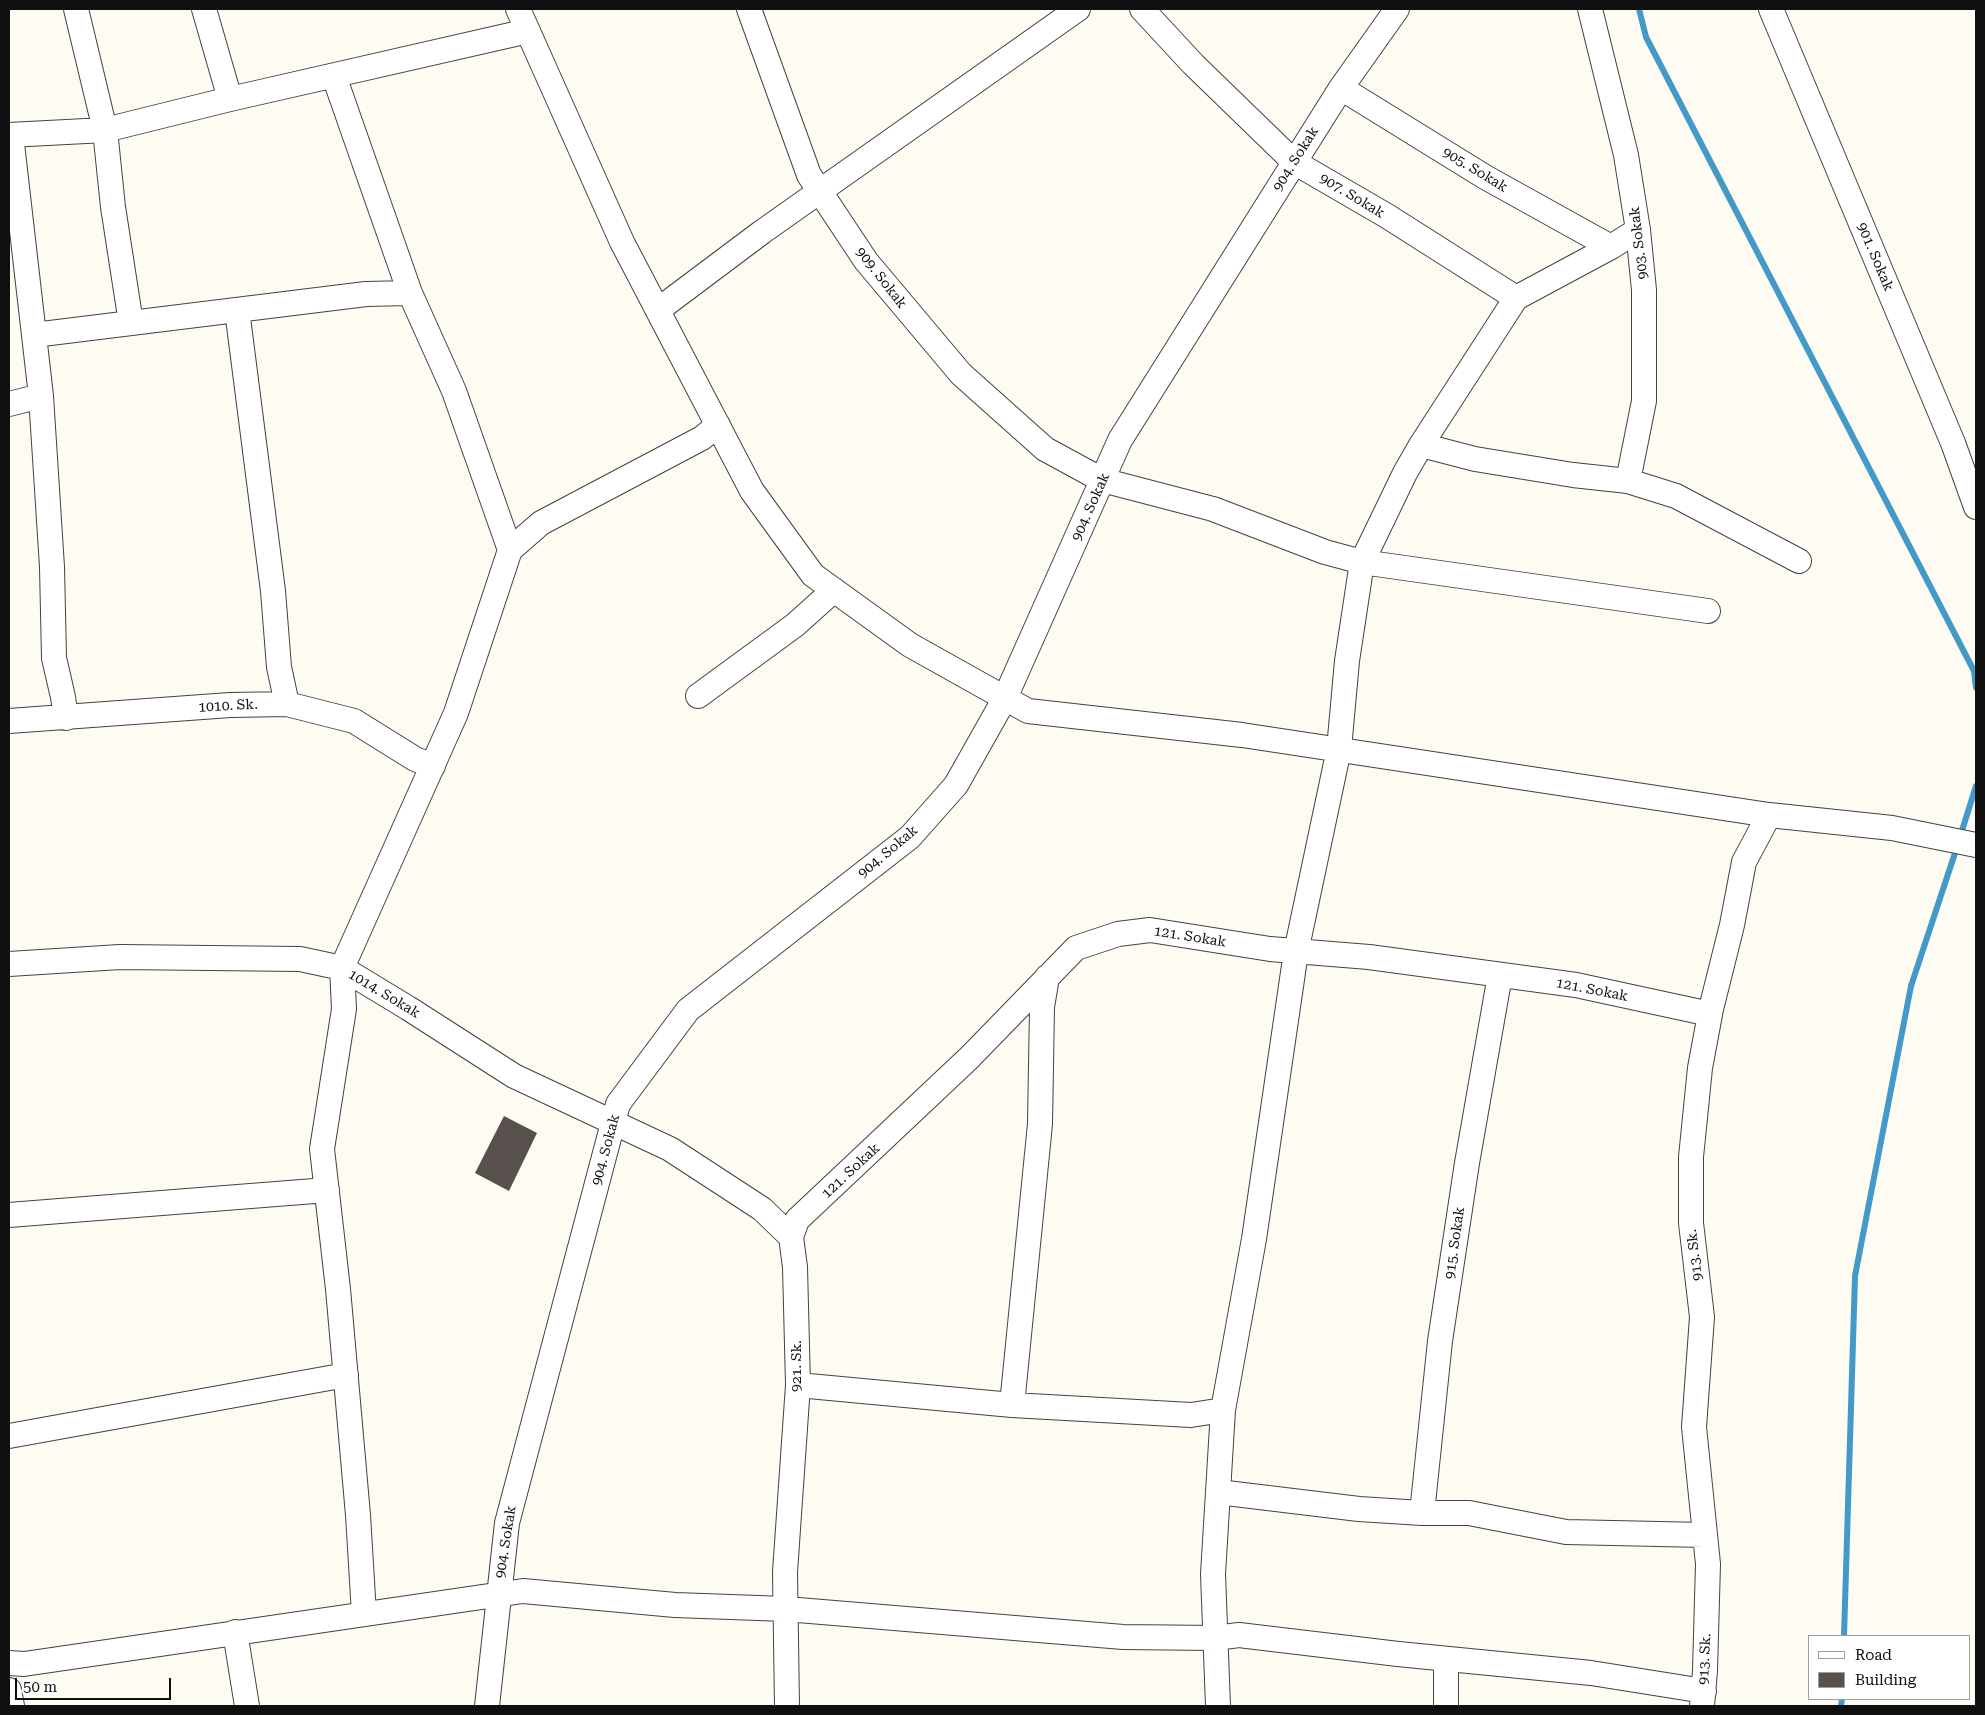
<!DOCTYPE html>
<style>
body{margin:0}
#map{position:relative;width:1985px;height:1715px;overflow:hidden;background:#fefbf2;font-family:"Roboto Serif",serif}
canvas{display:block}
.frame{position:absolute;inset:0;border:10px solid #0f0f0f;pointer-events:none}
.legend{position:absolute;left:1808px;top:1635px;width:162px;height:65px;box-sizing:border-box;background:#fff;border:1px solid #9f9f9f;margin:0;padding:6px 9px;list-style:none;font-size:15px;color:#0f0f0f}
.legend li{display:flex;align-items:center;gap:10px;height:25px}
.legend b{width:25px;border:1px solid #9f9f9f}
.scale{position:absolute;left:15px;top:1678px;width:156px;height:22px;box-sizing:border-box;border:2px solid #0f0f0f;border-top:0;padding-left:6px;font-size:15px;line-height:18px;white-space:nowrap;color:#0f0f0f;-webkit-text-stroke:4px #fff;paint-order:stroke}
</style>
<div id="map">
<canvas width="1985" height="1715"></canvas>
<div class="frame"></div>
<ul class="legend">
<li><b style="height:6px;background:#fff"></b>Road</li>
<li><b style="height:14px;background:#58504c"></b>Building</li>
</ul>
<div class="scale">50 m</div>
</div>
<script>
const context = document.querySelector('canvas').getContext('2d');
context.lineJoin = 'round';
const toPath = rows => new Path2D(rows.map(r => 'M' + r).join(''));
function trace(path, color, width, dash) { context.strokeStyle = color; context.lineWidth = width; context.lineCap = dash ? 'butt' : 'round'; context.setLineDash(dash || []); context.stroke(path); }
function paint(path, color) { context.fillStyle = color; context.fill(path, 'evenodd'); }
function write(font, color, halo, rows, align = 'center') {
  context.font = font + ' "Roboto Serif",serif'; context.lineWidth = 5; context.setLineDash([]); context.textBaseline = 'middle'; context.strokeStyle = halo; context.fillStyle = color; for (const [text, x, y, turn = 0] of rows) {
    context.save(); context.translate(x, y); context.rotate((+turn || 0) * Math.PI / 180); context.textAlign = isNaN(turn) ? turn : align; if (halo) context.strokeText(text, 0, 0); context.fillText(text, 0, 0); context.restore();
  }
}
const stream = toPath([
 [1639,9,1646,37,1974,671,1976,688],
 [1960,837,1976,786],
 [1844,1636,1855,1276,1911,986,1957,847],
 [1841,1706,1842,1699]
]);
const building = toPath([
 [504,1116,537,1133,509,1191,475,1173]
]);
const minor = toPath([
 [76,9,105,130,113,207,131,323],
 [204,9,230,99],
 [518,9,622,242,752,491,813,575,910,645,1028,711,1242,735,1769,815,1892,828,1976,845],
 [749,9,809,175,866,261,961,374,1045,449,1102,480,1213,509,1325,552,1362,562,1708,611],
 [1142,9,1193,64,1294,162,1387,216,1516,298],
 [1590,9,1626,155,1638,230,1644,290,1644,401,1628,481],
 [1771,9,1953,443,1976,507],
 [334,76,410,293],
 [1341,88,1485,177,1611,247],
 [9,135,105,130,230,99,528,31],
 [11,135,41,396,52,567,54,658,63,697,66,718],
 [237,310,273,591,279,667,287,704],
 [658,310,762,232,1078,9],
 [34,335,366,294,410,293,454,391,510,550],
 [9,404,41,396],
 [1421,445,1475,459,1573,475,1628,481,1676,496,1799,561],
 [698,696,795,625,834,590],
 [9,721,230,705,287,704,354,721,415,759,433,766],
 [9,964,120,957,300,959,342,968,408,1008,514,1076,670,1149,762,1209,791,1237,795,1267,798,1385,785,1572,787,1706],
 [9,1215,327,1190],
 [791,1237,797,1220,969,1058,1076,948,1118,934,1150,930,1270,949,1369,957,1576,985,1710,1014],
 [798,1385,1012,1405,1191,1415,1223,1410],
 [1012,1405,1040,1124,1042,1007,1047,977],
 [9,1436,346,1375],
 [1218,1492,1359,1509,1422,1513,1469,1513,1566,1532,1705,1535],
 [1422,1513,1440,1341,1467,1163,1500,975],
 [364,1614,358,1515,338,1289,322,1149,344,1009,342,968,456,713,510,550,541,523,702,438,718,425],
 [235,1632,247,1706],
 [1446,1659,1446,1706],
 [9,1663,24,1664,523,1591,675,1605,786,1609,1123,1637,1215,1638,1239,1635,1398,1654,1591,1673,1704,1691],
 [9,1690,12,1706],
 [487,1706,507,1523,618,1104,688,1010,910,837,956,785,1005,698,1120,440,1341,88,1397,9],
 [1218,1706,1213,1574,1223,1410,1254,1239,1296,952,1339,749,1347,661,1362,562,1405,473,1421,445,1516,298,1611,247,1638,230],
 [1702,1706,1705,1671,1708,1564,1694,1427,1702,1317,1691,1223,1691,1157,1700,1068,1711,1009,1732,925,1744,862,1769,815]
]);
const streetNames = [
 ["904. Sokak",1296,159,-58],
 ["905. Sokak",1475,170,31],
 ["907. Sokak",1352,196,31],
 ["903. Sokak",1639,243,-97],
 ["901. Sokak",1875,257,67],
 ["909. Sokak",881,278,52],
 ["904. Sokak",1091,507,-66],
 ["1010. Sk.",228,706,-3],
 ["904. Sokak",888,852,-40],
 ["121. Sokak",1190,937,9],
 ["121. Sokak",1592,990,11],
 ["1014. Sokak",384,994,31],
 ["904. Sokak",606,1150,-75],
 ["121. Sokak",851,1171,-43],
 ["915. Sokak",1455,1243,-82],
 ["913. Sk.",1695,1255,-97],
 ["921. Sk.",797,1366,-90],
 ["904. Sokak",506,1542,-81],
 ["913. Sk.",1705,1659,-87]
];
trace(stream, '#4399c7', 6);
paint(building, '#58504c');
trace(minor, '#424242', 26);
trace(minor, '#fff', 24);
write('14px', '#0f0f0f', '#fff', streetNames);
</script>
